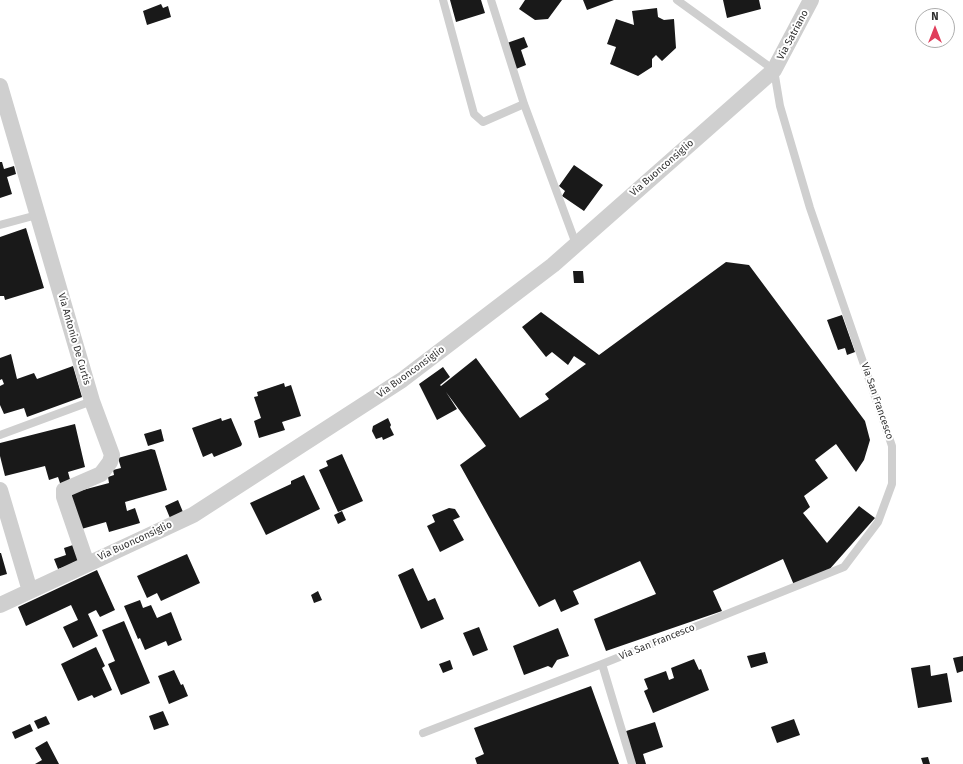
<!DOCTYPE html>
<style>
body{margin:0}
#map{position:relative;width:963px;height:764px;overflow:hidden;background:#fff;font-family:"Fira Sans",sans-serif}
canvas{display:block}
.north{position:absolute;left:915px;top:8px;width:40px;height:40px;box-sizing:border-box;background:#fff;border:1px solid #adadad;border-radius:50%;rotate:0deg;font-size:11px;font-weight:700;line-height:16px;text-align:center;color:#323232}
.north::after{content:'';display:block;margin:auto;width:14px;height:18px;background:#e03e5c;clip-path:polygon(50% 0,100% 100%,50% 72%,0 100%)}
</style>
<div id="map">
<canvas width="963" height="764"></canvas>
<div class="north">N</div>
</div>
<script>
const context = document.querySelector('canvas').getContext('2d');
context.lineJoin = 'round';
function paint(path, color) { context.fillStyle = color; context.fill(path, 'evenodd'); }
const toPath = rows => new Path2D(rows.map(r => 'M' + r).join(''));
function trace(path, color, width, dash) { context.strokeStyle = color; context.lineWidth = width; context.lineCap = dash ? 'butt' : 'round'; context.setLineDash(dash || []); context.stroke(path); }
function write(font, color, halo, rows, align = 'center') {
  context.font = font + ' "Fira Sans",sans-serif'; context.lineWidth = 4; context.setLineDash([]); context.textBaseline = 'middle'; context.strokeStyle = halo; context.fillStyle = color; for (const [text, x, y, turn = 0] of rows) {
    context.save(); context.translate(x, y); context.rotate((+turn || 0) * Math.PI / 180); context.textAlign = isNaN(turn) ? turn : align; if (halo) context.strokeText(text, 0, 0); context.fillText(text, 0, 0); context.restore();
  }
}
const building = toPath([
 [450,0,481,0,485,13,456,22],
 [525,0,562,0,548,19,535,20,519,9],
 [583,0,614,0,587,10],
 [723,0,759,0,761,9,727,18],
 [161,4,163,8,168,6,171,17,147,25,143,11],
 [657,8,658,17,664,20,674,19,676,48,662,61,656,55,652,59,652,67,638,76,610,64,616,47,607,44,616,19,634,25,632,11],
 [524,37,528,47,521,50,526,65,516,69,507,43],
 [0,162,2,162,4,169,14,166,16,174,7,177,12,194,0,198],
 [574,165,603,185,584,211,562,196,565,191,559,186],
 [26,228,44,288,5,300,4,296,0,296,0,237],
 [726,262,749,265,865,421,870,440,864,460,856,472,836,444,815,460,828,478,804,496,810,507,803,513,827,543,859,506,875,518,828,571,794,585,783,559,713,591,722,611,606,651,594,619,656,594,640,561,573,591,579,604,561,612,555,599,539,607,460,465,486,446,446,392,457,409,437,420,419,384,443,367,450,377,440,385,441,386,476,358,520,418,549,399,545,394,586,364,574,356,568,365,552,352,546,357,522,327,541,312,599,355],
 [573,271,583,271,584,283,574,283],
 [842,315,855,352,847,355,845,348,838,350,827,320],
 [11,354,17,379,34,373,37,379,73,366,82,397,27,417,24,408,4,414,0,405,0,386,4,384,2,379,0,380,0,358],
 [284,383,285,387,291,385,301,416,282,422,285,430,259,438,254,421,261,418,254,397,258,396,257,392],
 [221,418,222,421,231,418,242,444,241,446,214,457,212,453,203,457,192,428],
 [388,418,391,425,390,427,394,435,383,440,382,437,376,439,372,431,373,426],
 [75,424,85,467,68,472,71,483,61,486,58,477,49,480,45,466,5,476,0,456,0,443],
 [161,429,164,441,148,446,144,434],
 [151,449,155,450,167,490,125,502,127,511,135,508,140,523,109,532,106,522,78,530,68,494,109,483,108,477,114,475,113,470,121,468,118,458],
 [342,454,363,501,338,512,319,470,328,466,326,461],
 [304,475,320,509,266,535,250,503,291,484,291,481],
 [178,500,183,512,170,518,165,506],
 [449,508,455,509,460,517,453,520,464,540,440,552,427,526,435,522,432,515],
 [342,511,346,520,338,524,334,515],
 [73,545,80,562,58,569,54,559,66,555,64,548],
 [0,553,1,553,7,574,0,576],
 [187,554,200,583,161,601,157,593,147,598,137,576],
 [413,568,428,601,435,598,444,619,421,629,398,575],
 [97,570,115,610,100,617,96,610,88,614,98,636,73,648,63,627,78,620,71,605,26,626,18,607],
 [318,591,322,600,314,603,311,595],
 [140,600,143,608,151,605,157,618,171,612,182,640,168,646,166,641,145,650,140,638,138,639,124,606],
 [124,621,150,683,121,695,108,664,115,661,102,630],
 [479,627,488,650,473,656,463,633],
 [558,628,569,656,557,660,552,668,548,666,524,675,513,646],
 [96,647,105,666,102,668,112,690,94,698,92,695,78,701,61,664],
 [765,652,768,663,751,668,747,656],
 [963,656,963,671,957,673,953,658],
 [694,659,699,670,701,669,709,690,653,713,644,691,648,689,644,679,666,671,669,680,674,678,671,668],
 [450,660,453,669,443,673,439,664],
 [930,665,931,676,947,673,952,702,918,708,911,668],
 [174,670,181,685,183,684,188,696,169,704,158,676],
 [591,686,619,764,477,764,475,758,484,754,474,728],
 [163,711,169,725,154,730,149,716],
 [46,716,50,724,38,729,34,721],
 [794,719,800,735,777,743,771,727],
 [655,722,663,747,643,754,646,764,633,764,623,732],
 [30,724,33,731,15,739,12,732],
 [47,741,59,764,35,764,42,760,35,748],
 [928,757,930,764,923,764,921,758]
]);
const service = toPath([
 [443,0,474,114,483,122,524,104],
 [491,0,524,104,576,244],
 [0,225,37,215],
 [0,435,92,401],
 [602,664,632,764],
 [423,733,602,664,844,567,878,522,892,484,892,446,810,208,780,106,774,70,677,0]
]);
const minor = toPath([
 [0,86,92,401,112,455,110,462,101,474,64,490,64,497,87,564],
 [0,490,30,591],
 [0,605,193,515,402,380,553,265,774,70,811,0]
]);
const streetNames = [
 ["Via Satriano",793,35,-62],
 ["Via Buonconsiglio",662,168,-41],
 ["Via Antonio De Curtis",74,339,74],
 ["Via Buonconsiglio",411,372,-36],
 ["Via San Francesco",877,401,71],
 ["Via Buonconsiglio",135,541,-25],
 ["Via San Francesco",657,642,-22]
];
paint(building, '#191919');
trace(service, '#cfcfcf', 8);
trace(minor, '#cfcfcf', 16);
write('10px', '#323232', '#fff', streetNames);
</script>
